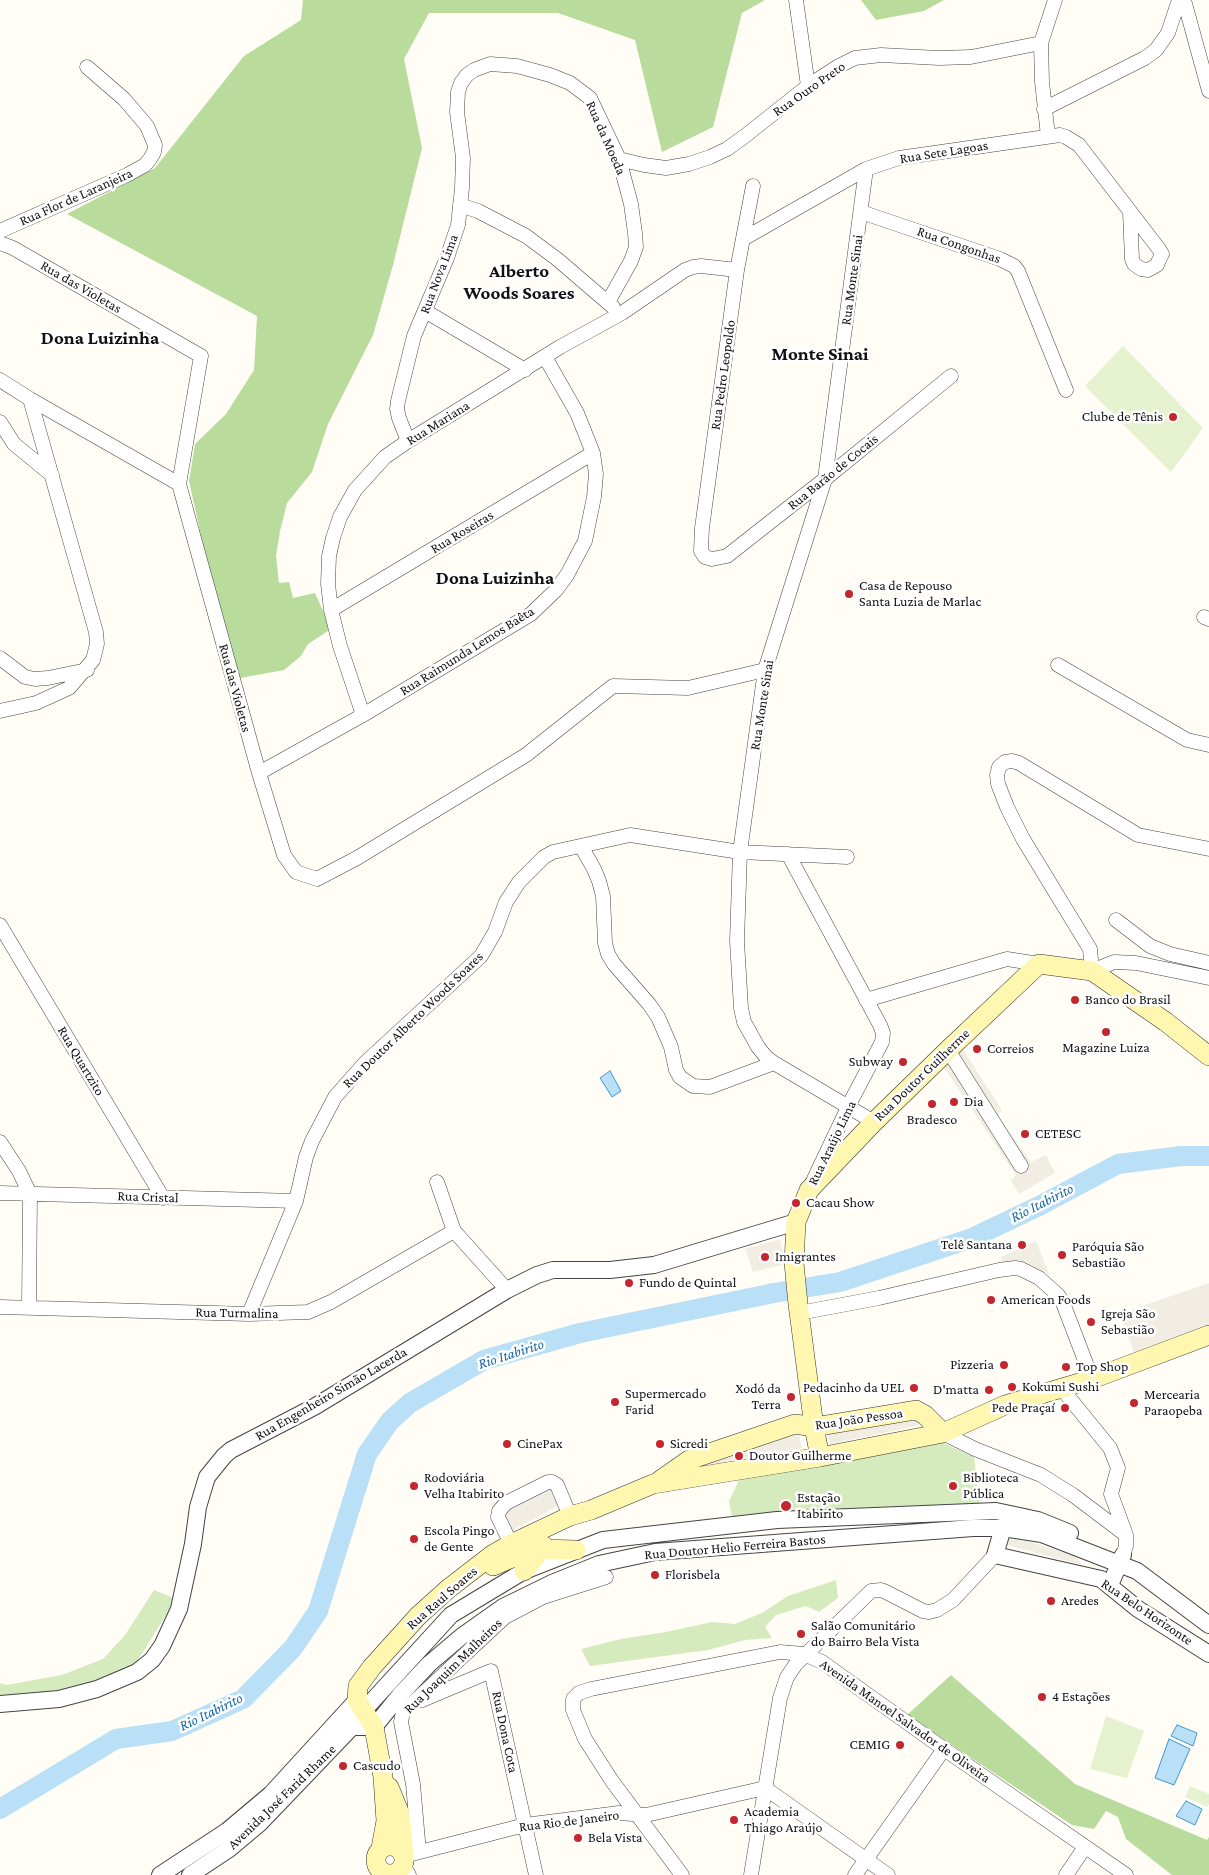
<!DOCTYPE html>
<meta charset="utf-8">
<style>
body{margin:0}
canvas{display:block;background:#fffdf5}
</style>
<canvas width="1209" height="1875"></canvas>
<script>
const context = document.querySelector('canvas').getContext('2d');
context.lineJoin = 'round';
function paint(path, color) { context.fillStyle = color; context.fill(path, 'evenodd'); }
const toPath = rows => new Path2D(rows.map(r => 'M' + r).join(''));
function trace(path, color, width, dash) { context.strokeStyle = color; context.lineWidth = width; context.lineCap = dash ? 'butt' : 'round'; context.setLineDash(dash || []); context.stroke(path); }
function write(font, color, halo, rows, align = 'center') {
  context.font = font + ' "Crimson Pro",serif'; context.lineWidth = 5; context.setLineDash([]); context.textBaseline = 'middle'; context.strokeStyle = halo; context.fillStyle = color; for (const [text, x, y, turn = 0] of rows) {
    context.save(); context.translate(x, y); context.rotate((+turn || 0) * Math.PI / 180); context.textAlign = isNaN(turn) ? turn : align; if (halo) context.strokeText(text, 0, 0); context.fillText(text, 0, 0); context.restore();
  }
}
const green = toPath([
 [937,1440,974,1457,980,1507,732,1517,729,1501,740,1478],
 [836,1580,838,1598,819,1612,806,1606,776,1615,765,1627,772,1638,745,1640,708,1650,590,1666,581,1649,621,1639,666,1632,712,1622,735,1624,762,1613,788,1596],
 [154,1590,176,1599,133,1668,62,1692,0,1702,0,1683,6,1685,62,1675,103,1659,125,1635]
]);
const forest = toPath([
 [303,0,765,0,742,13,713,127,662,152,635,40,558,13,429,13,404,59,422,148,393,265,373,335,328,424,312,472,287,503,280,531,276,556,279,583,289,582,293,598,315,593,331,629,308,644,301,656,284,670,240,678,213,589,189,481,195,444,226,414,254,370,257,316,67,214,155,168,244,56,301,20],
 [861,0,944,0,924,11,876,20],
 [951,1675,1075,1784,1207,1840,1209,1837,1209,1875,1172,1875,1126,1839,1118,1817,1106,1811,1094,1829,1072,1825,907,1715]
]);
const pitch = toPath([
 [1123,346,1203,428,1171,472,1085,386],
 [1106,1716,1144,1731,1127,1778,1090,1769],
 [1190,1786,1209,1794,1209,1804,1207,1807,1185,1797]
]);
const plaza = toPath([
 [960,1045,1002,1110,997,1115,1031,1162,1046,1155,1055,1173,1019,1194,1011,1181,1016,1175,941,1063],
 [780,1239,785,1264,753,1272,745,1249],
 [1036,1241,1049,1274,1025,1262,1005,1267,1001,1257],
 [1209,1283,1209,1326,1134,1352,1119,1314],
 [916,1416,925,1424,830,1444,827,1432],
 [798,1429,802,1448,681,1470],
 [544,1476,558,1506,505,1534,491,1504],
 [1011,1536,1075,1556,1082,1565,1007,1545]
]);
const water = toPath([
 [610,1071,621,1091,612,1097,600,1078,610,1071],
 [1177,1725,1197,1733,1193,1746,1171,1736,1177,1725],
 [1169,1739,1190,1749,1174,1785,1155,1778,1169,1739],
 [1186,1801,1202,1809,1195,1825,1176,1816,1186,1801]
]);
const river = toPath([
 [0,1809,116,1739,172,1731,243,1699,293,1648,318,1611,367,1454,390,1421,410,1403,484,1360,580,1333,774,1293,840,1282,972,1238,1039,1206,1118,1164,1181,1156,1209,1156]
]);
const minor = toPath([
 [796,0,808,86],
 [1184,0,1209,91],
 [1044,109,1145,58,1156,50,1168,33,1179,0],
 [1048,136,1042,82,1041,43,1055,0],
 [619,159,644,165,666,168,689,164,710,157,727,149,745,136,808,86,837,67,855,58,881,55,939,58,971,57,1041,43],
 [866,169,825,479,765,670,740,852,737,941,741,1008,744,1022,758,1047,766,1057,774,1063,874,1122],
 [753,186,737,270,702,528,701,551,705,557,712,559,727,556,825,479,951,376],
 [460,205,478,211,526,236,557,259,613,307],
 [861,212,1000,259,1014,266,1018,271,1066,390],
 [0,231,127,175,145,165,150,159,154,152,155,145,147,126,124,99,87,67],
 [743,239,866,169,899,158,1060,135,1066,137,1079,145,1159,249,1162,254,1159,260,1157,265,1148,270,1141,269,1134,264,1132,259,1130,212],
 [0,243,13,248,201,356,179,484,259,773,284,855,296,872,317,879,357,858,526,755,613,686,688,688,765,670],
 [425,311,525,370],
 [0,380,30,399,179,484],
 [0,422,14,444,52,475],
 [408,441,399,418,397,409,398,401,414,336,447,258,458,225,462,188,463,158,457,112,458,92,461,83,467,75,474,70,490,64,517,66,550,75,570,83,590,98,619,159,631,204,635,233,636,247,631,261,608,302],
 [331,610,593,453],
 [1204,617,1209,619],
 [0,658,25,677,35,679,48,678,87,670],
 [1058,665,1187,740,1209,745],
 [0,711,36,703,69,688,93,660,97,644,96,632,30,399],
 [363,715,340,646,331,610,328,584,329,556,333,538,340,517,355,490,385,457,408,441,560,347,622,313,685,270,693,267,701,266,737,270],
 [259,773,363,715,531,614,556,590,567,575,585,541,594,497,596,474,593,453,577,413,545,357],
 [581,846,594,869,599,881,603,896,605,943,608,954,614,964,649,1004,658,1017,671,1047,676,1070,680,1077,693,1086,710,1087,774,1063],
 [1209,849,1138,835,1019,763,1012,761,1005,762,999,767,997,775,998,784,1007,807,1023,839,1090,949,1092,971,1114,962,1136,963,1209,978],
 [788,854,880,1025,883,1033,882,1042,852,1099,814,1179],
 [1116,920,1150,946,1170,954,1209,963],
 [0,925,163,1198],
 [866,1000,1007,959,1039,964],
 [948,1050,1021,1166],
 [0,1142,19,1171,30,1194,29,1307],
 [437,1182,454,1231,507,1290],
 [0,1193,296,1201],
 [0,1307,249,1314,308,1312,331,1302,454,1231],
 [799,1313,879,1298,999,1270,1015,1268,1021,1269,1039,1278,1058,1295,1063,1303,1092,1379],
 [249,1314,296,1201,306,1157,312,1141,335,1097,365,1063,481,956,495,932,506,902,519,882,544,857,553,852,630,835,740,852,847,857],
 [1062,1389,1110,1448,1118,1468,1111,1494,1126,1535,1126,1546,1123,1555],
 [943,1433,975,1449,1041,1475,1073,1495,1126,1535],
 [511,1544,498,1517,499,1511,506,1503,548,1482,552,1482,557,1485,570,1516],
 [422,1700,491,1671,536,1875],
 [419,1852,413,1784,401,1722,403,1712,505,1617,543,1597,606,1577],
 [404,1856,525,1825,619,1813,646,1815,765,1788,888,1875],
 [403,1865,409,1875],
 [682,1875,612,1781,585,1739,573,1710,573,1699,579,1693,591,1689,780,1652,804,1654,822,1662,944,1749,1126,1875],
 [751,1875,780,1698,787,1677,796,1664,871,1591,881,1590,886,1592,923,1611,929,1612,937,1610,953,1600,995,1555],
 [855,1875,944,1749],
 [1066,1875,1085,1847]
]);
const tertiary = toPath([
 [1003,1528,995,1555,1101,1579,1138,1609,1209,1654],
 [1110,1585,1123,1555],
 [0,1704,59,1699,97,1689,137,1672,152,1660,162,1646,179,1609,193,1544,198,1507,207,1477,224,1456,231,1450,314,1407,507,1290,537,1275,553,1270,610,1270,654,1265,796,1222],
 [357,1720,364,1710,451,1615,524,1571,603,1540,777,1520,996,1511,1038,1520,1070,1533],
 [160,1875,227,1831,271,1794,357,1700],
 [190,1875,229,1849,260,1823,352,1727,374,1727,400,1695,429,1664,462,1636,503,1607,552,1583,599,1564,655,1552,973,1528,1003,1528,1042,1534,1137,1571,1209,1625]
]);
const secondary = toPath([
 [820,1457,814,1427,798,1304,794,1263,796,1222,809,1190,874,1122,948,1050,1039,964,1092,971,1166,1022,1209,1056],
 [659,1481,689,1460,795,1424,814,1427,916,1410,925,1415,943,1433],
 [493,1566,521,1554,540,1549,576,1550],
 [524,1571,544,1546],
 [389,1787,400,1814,404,1856],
 '376 1860a14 14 0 1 1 28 0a14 14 0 1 1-28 0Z',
 [381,1848,386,1821,383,1777,374,1727,357,1700,358,1686,372,1667,418,1616,448,1589,492,1555,511,1544,570,1516,591,1510,653,1484,820,1457,943,1433,1005,1405,1092,1379,1209,1335]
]);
const markers = [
 [1173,417,5,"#c4262e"],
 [849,594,5,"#c4262e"],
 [1075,1000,5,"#c4262e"],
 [1106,1032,5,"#c4262e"],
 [977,1049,5,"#c4262e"],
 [903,1062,5,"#c4262e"],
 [954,1102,5,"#c4262e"],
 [932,1104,5,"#c4262e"],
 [1025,1134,5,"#c4262e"],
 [796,1203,5,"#c4262e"],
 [1022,1245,5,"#c4262e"],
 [1062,1255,5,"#c4262e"],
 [765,1257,5,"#c4262e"],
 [629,1283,5,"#c4262e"],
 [991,1300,5,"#c4262e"],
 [1091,1322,5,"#c4262e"],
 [1004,1365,5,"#c4262e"],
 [1066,1367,5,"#c4262e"],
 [1012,1387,5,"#c4262e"],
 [914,1388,5,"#c4262e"],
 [989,1390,5,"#c4262e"],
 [791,1397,5,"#c4262e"],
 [615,1402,5,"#c4262e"],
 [1134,1403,5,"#c4262e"],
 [1065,1408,5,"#c4262e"],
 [507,1444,5,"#c4262e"],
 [660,1444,5,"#c4262e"],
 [739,1456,5,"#c4262e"],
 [414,1486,5,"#c4262e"],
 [953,1486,5,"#c4262e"],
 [786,1506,6,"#c4262e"],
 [414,1539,5,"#c4262e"],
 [655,1575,5,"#c4262e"],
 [1051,1601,5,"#c4262e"],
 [801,1634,5,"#c4262e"],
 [1042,1697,5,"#c4262e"],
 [900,1745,5,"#c4262e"],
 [343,1766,5,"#c4262e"],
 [734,1820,5,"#c4262e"],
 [578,1838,5,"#c4262e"]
];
const streetNames = [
 ["Rua Ouro Preto",809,89,-35],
 ["Rua da Moeda",606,138,66],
 ["Rua Sete Lagoas",944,152,-9],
 ["Rua Flor de Laranjeira",76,197,-24],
 ["Rua Congonhas",959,245,19],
 ["Rua Nova Lima",439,274,-69],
 ["Rua Monte Sinai",852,280,-82],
 ["Rua das Violetas",81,287,30],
 ["Rua Pedro Leopoldo",723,375,-82],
 ["Rua Mariana",438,423,-32],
 ["Rua Barão de Cocais",833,472,-39],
 ["Rua Roseiras",462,532,-31],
 ["Rua Raimunda Lemos Baêta",467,651,-32],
 ["Rua das Violetas",235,688,75],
 ["Rua Monte Sinai",762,705,-81],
 ["Rua Doutor Alberto Woods Soares",413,1020,-44],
 ["Rua Quartzito",81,1061,59],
 ["Rua Doutor Guilherme",922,1075,-44],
 ["Rua Araújo Lima",832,1143,-64],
 ["Rua Cristal",148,1197,2],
 ["Rua Turmalina",237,1313,1],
 ["Rua Engenheiro Simão Lacerda",331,1394,-30],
 ["Rua João Pessoa",859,1419,-8],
 ["Rua Doutor Helio Ferreira Bastos",735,1547,-5],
 ["Rua Raul Soares",442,1598,-41],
 ["Rua Belo Horizonte",1147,1612,34],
 ["Rua Joaquim Malheiros",453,1666,-44],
 ["Avenida Manoel Salvador de Oliveira",905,1721,35],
 ["Rua Dona Cota",505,1732,78],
 ["Avenida José Farid Rhame",282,1797,-44],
 ["Rua Rio de Janeiro",569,1821,-7]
];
const poiNames = [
 ["Clube de Tênis",1163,417,"right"],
 ["Casa de Repouso",859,586],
 ["Santa Luzia de Marlac",859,602],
 ["Banco do Brasil",1085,1000],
 ["Magazine Luiza",1106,1048,"center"],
 ["Correios",987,1049],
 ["Subway",893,1062,"right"],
 ["Dia",964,1102],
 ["Bradesco",932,1120,"center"],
 ["CETESC",1035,1134],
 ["Cacau Show",806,1203],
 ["Telê Santana",1012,1245,"right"],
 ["Paróquia São",1072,1247],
 ["Sebastião",1072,1263],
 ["Imigrantes",775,1257],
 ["Fundo de Quintal",639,1283],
 ["American Foods",1001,1300],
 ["Igreja São",1101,1314],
 ["Sebastião",1101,1330],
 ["Pizzeria",994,1365,"right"],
 ["Top Shop",1076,1367],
 ["Kokumi Sushi",1022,1387],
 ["Pedacinho da UEL",904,1388,"right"],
 ["Xodó da",781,1389,"right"],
 ["Terra",781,1405,"right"],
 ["D'matta",979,1390,"right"],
 ["Supermercado",625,1394],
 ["Farid",625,1410],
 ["Mercearia",1144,1395],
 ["Paraopeba",1144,1411],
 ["Pede Praçaí",1055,1408,"right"],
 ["CinePax",517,1444],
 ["Sicredi",670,1444],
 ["Doutor Guilherme",749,1456],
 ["Rodoviária",424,1478],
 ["Velha Itabirito",424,1494],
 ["Biblioteca",963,1478],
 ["Pública",963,1494],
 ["Estação",797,1498],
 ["Itabirito",797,1514],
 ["Escola Pingo",424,1531],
 ["de Gente",424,1547],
 ["Florisbela",665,1575],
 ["Aredes",1061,1601],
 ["Salão Comunitário",811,1626],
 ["do Bairro Bela Vista",811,1642],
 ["4 Estações",1052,1697],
 ["CEMIG",890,1745,"right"],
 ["Cascudo",353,1766],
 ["Academia",744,1812],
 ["Thiago Araújo",744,1828],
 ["Bela Vista",588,1838]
];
const waterNames = [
 ["Rio Itabirito",1042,1203,-27],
 ["Rio Itabirito",511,1354,-18],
 ["Rio Itabirito",211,1712,-26]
];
const districtNames = [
 ["Alberto",519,271],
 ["Woods Soares",519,293],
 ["Dona Luizinha",100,338],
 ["Monte Sinai",820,354],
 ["Dona Luizinha",495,578]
];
paint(green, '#d5ebbd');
paint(forest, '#b9dc9c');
paint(pitch, '#e6f2cf');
paint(plaza, '#f1ede2');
paint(water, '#b9e0f7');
trace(water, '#3f96cf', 1);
trace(river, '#b9e0f7', 20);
trace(minor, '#444', 15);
trace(tertiary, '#444', 18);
trace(secondary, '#333', 20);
trace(minor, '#fff', 14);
trace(tertiary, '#fff', 16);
trace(secondary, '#fff6b0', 19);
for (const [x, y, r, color] of markers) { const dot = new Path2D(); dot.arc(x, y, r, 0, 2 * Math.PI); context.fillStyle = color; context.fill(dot); trace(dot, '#fff', 2); }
write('14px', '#111', '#fff', streetNames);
write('14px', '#111', '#fff', poiNames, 'left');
write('italic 15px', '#1768a6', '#fff', waterNames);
write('bold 19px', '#111', '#fff', districtNames);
</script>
